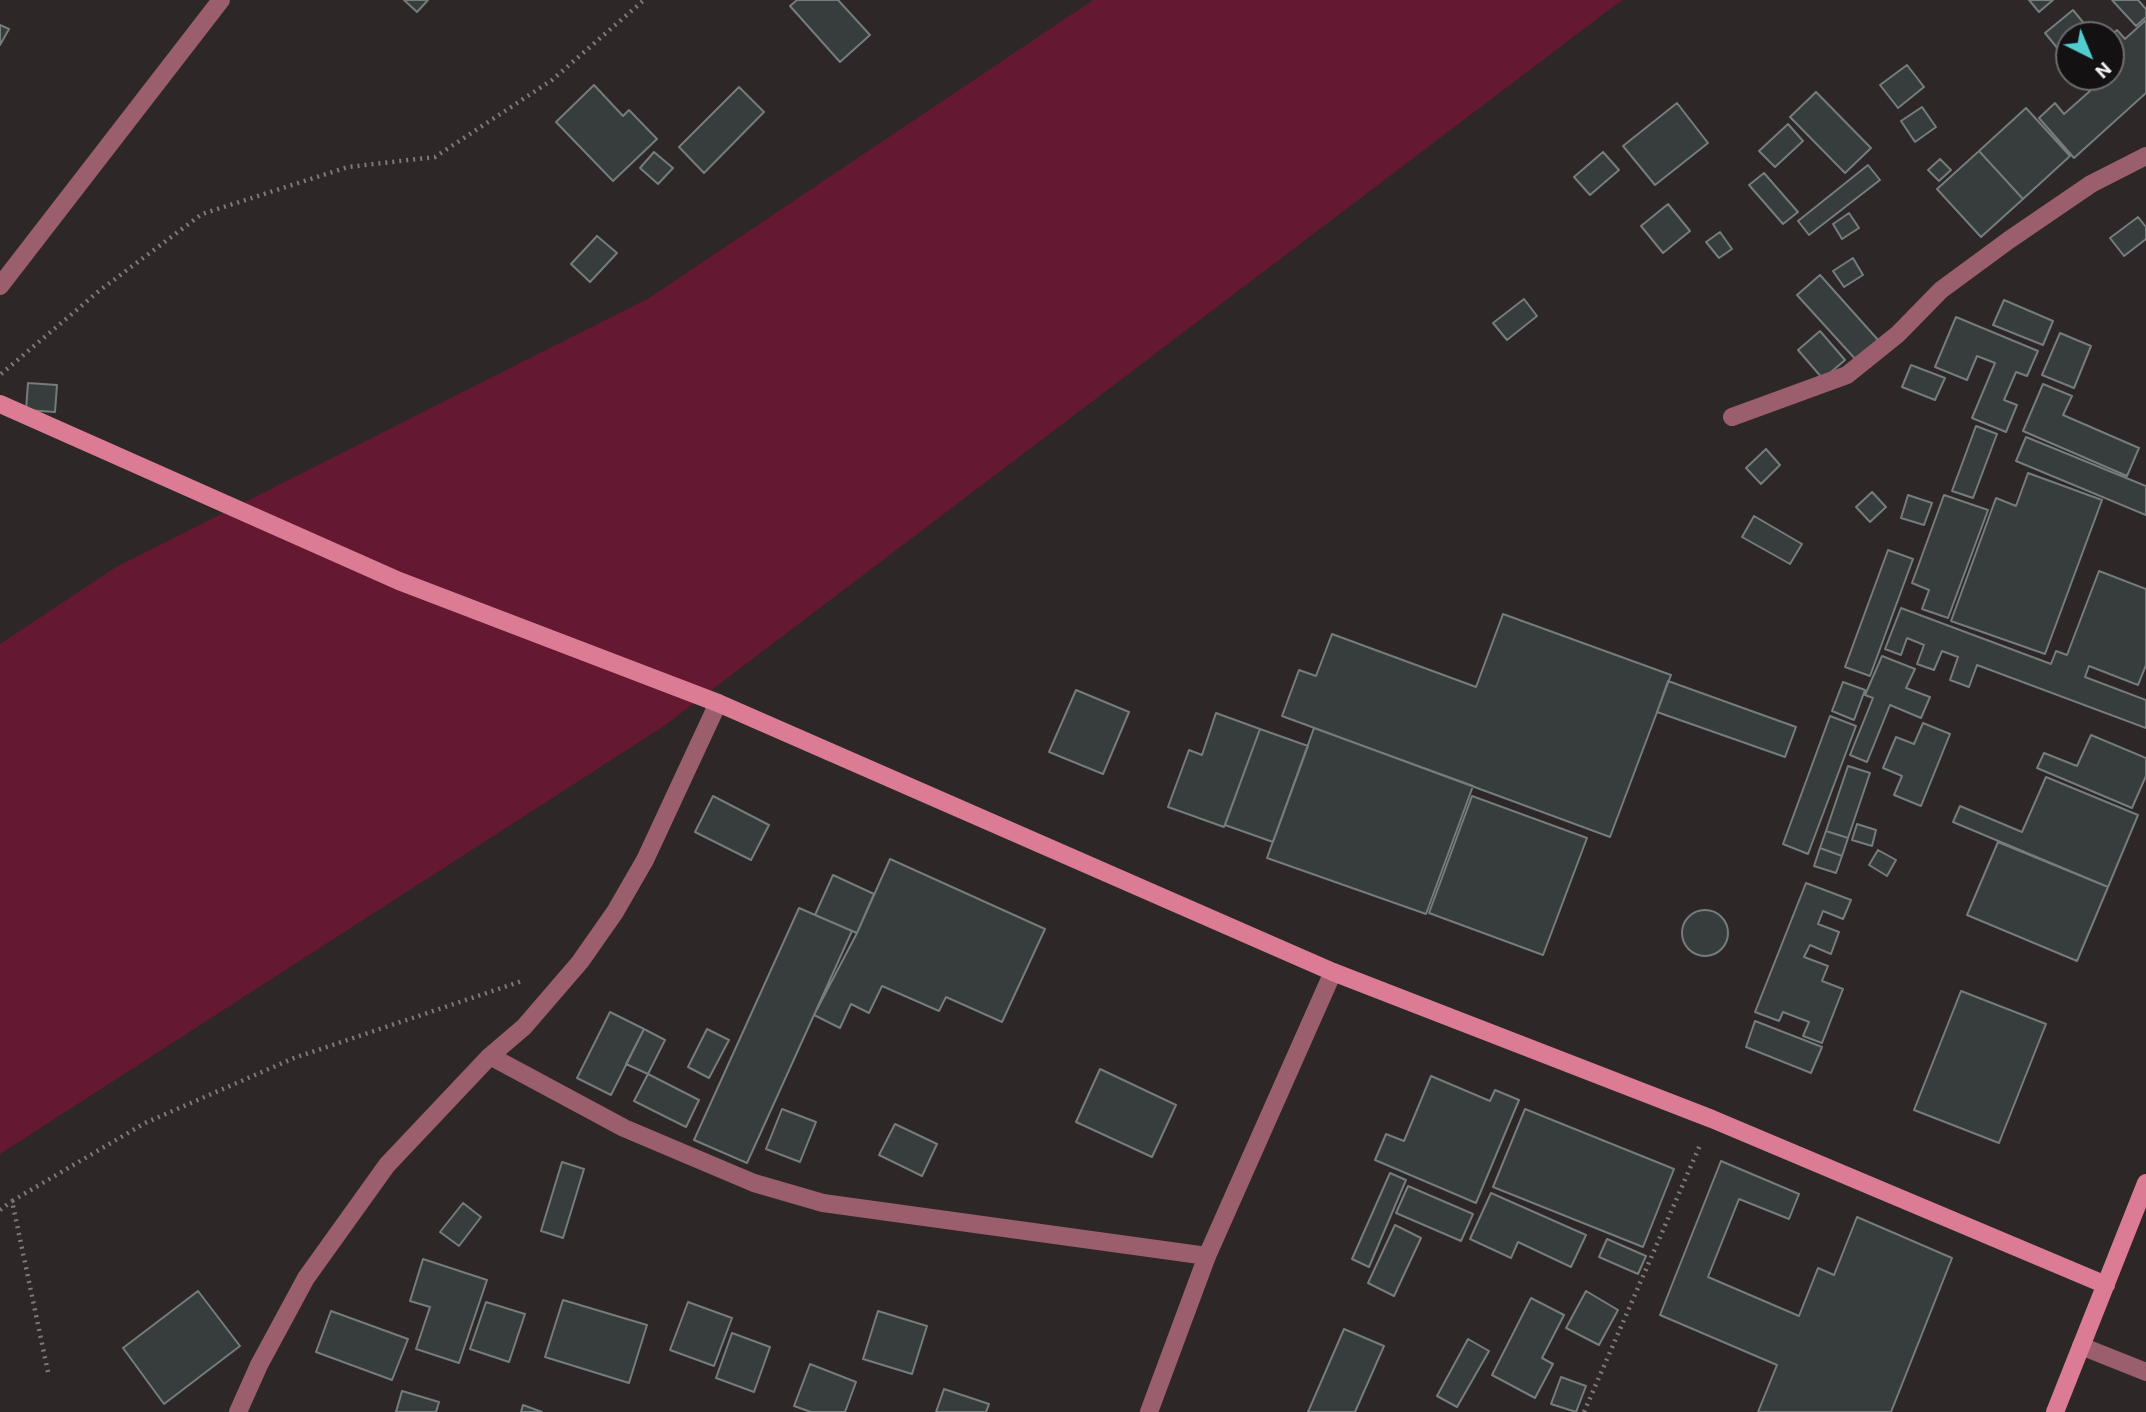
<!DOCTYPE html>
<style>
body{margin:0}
#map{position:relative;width:2146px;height:1412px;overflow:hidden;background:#2d2728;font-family:Roboto,sans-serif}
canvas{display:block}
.north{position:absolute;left:2055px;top:21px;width:70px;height:70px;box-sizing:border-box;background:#131111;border:2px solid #6d6b6b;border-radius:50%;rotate:137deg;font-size:19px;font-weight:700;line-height:28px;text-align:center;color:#f5f1f2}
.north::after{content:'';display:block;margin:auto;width:24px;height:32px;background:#52cdce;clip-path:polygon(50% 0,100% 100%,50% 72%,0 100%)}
</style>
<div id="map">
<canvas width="2146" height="1412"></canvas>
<div class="north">N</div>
</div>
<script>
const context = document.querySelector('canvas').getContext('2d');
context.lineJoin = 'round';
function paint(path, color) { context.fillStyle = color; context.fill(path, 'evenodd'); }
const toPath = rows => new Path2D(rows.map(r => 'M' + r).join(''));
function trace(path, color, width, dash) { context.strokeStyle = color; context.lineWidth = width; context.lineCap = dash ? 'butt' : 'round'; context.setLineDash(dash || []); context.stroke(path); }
const green = toPath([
 [1093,0,1622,0,664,726,0,1154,0,644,116,567,649,298]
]);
const building = toPath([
 [404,0,428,0,417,12,404,0],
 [797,0,838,0,870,35,840,62,790,6,797,0],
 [2029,0,2053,0,2039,12,2029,0],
 [2112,0,2138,0,2146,9,2146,17,2136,26,2112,0],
 [2073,10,2091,32,2088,35,2069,35,2069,51,2063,55,2045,33,2073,10],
 [2146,20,2146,93,2074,158,2039,118,2055,103,2064,114,2090,91,2077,77,2111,77,2111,35,2117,30,2125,39,2146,20],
 [0,25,9,29,0,45,0,25],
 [1907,65,1924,87,1898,108,1880,85,1907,65],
 [594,85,623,116,629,110,657,139,613,181,556,122,594,85],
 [739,87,764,112,704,173,679,147,739,87],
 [1816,92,1871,148,1845,173,1790,117,1816,92],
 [1677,103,1708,143,1655,185,1623,146,1677,103],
 [1922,107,1936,127,1915,142,1901,121,1922,107],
 [2026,108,2070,156,2023,199,1979,151,2026,108],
 [1788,124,1803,141,1775,167,1759,151,1788,124],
 [1979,151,2023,199,1981,237,1937,189,1979,151],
 [654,152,673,168,658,184,640,168,654,152],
 [1603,152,1619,170,1590,195,1574,177,1603,152],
 [1940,159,1951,170,1939,181,1928,170,1940,159],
 [1868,165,1880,180,1809,235,1798,221,1868,165],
 [1764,173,1798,212,1783,224,1749,185,1764,173],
 [1668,204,1690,231,1663,253,1641,226,1668,204],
 [1849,213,1859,228,1842,239,1833,224,1849,213],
 [2138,217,2146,227,2146,239,2124,256,2110,238,2138,217],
 [1720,232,1732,249,1719,258,1706,242,1720,232],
 [597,236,617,253,590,282,571,264,597,236],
 [1853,258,1863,275,1844,287,1833,271,1853,258],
 [1820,275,1879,341,1857,361,1797,295,1820,275],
 [1524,299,1537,316,1507,340,1493,323,1524,299],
 [2004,300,2053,321,2043,345,1993,325,2004,300],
 [1956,317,2038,351,2027,376,2016,372,2004,400,2017,405,2006,432,1972,418,1995,363,1977,356,1967,380,1935,367,1956,317],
 [1820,331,1845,360,1823,379,1798,350,1820,331],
 [2060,333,2091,346,2074,388,2042,375,2060,333],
 [1911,365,1945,378,1935,400,1902,387,1911,365],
 [28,383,57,385,55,412,26,410,28,383],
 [2043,384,2072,396,2063,415,2139,448,2127,476,2023,431,2043,384],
 [1976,426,1997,434,1973,498,1952,491,1976,426],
 [2026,437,2146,486,2146,515,2016,461,2026,437],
 [1766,449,1780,465,1761,484,1746,468,1766,449],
 [2028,473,2102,500,2045,654,1951,621,1996,498,2016,506,2028,473],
 [1872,492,1886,507,1870,522,1856,507,1872,492],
 [1908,495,1932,503,1924,525,1901,518,1908,495],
 [1944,495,1988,510,1948,618,1922,609,1929,590,1912,583,1944,495],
 [1754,516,1802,544,1790,564,1742,537,1754,516],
 [1888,550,1913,559,1870,676,1845,667,1888,550],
 [2099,571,2146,589,2146,665,2138,685,2089,666,2085,677,2146,700,2146,728,1977,665,1969,687,1950,680,1958,657,1942,651,1934,670,1917,664,1924,645,1907,638,1901,655,1885,649,1901,608,2051,664,2056,651,2067,655,2099,571],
 [1503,614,1671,675,1610,837,1282,716,1299,670,1316,676,1332,634,1476,687,1503,614],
 [1882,656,1915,669,1906,688,1930,697,1921,718,1890,705,1867,762,1850,755,1873,698,1865,695,1882,656],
 [1668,681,1796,727,1785,757,1657,712,1668,681],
 [1843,682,1865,690,1854,720,1832,711,1843,682],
 [1076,690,1129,712,1103,774,1049,752,1076,690],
 [1216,713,1260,729,1224,827,1168,807,1189,750,1202,755,1216,713],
 [1830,716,1856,726,1808,854,1783,844,1830,716],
 [1923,723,1950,734,1921,806,1894,795,1902,776,1883,768,1896,737,1914,744,1923,723],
 [1314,728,1473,786,1426,914,1267,858,1314,728],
 [1260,729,1308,746,1273,842,1225,825,1260,729],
 [2091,735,2146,758,2146,776,2132,808,2037,768,2044,753,2077,766,2091,735],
 [1848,766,1870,773,1848,838,1826,831,1848,766],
 [2046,777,2138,815,2108,887,1953,822,1960,806,2022,832,2046,777],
 [713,796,769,825,751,860,695,832,713,796],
 [1472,796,1587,838,1543,955,1429,913,1472,796],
 [1857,824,1876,830,1872,846,1852,840,1857,824],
 [1826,831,1848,838,1842,856,1820,848,1826,831],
 [1998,842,2108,887,2077,961,1967,915,1998,842],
 [1820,848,1842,856,1836,873,1814,866,1820,848],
 [1878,850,1896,860,1887,876,1869,865,1878,850],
 [890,859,1045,929,1002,1022,946,997,939,1011,882,986,869,1013,851,1004,840,1028,814,1015,857,933,890,859],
 [833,875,874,894,857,933,815,915,833,875],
 [1806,883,1851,900,1843,919,1823,911,1818,924,1839,932,1831,954,1810,945,1804,957,1828,966,1822,981,1843,989,1822,1043,1803,1036,1809,1022,1783,1012,1779,1021,1755,1012,1806,883],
 [799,908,852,931,747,1163,694,1140,799,908],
 '1682 933a23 23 0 1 1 46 0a23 23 0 1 1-46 0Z',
 [1961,991,2046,1024,1999,1143,1914,1110,1961,991],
 [610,1012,644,1029,611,1095,577,1078,610,1012],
 [1755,1021,1822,1047,1811,1073,1746,1047,1755,1021],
 [644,1029,665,1040,648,1074,626,1064,644,1029],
 [707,1029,729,1040,709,1078,688,1067,707,1029],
 [1100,1069,1176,1105,1152,1157,1076,1122,1100,1069],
 [648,1074,699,1100,686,1127,634,1101,648,1074],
 [1431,1076,1490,1101,1495,1090,1519,1100,1476,1203,1375,1160,1386,1134,1404,1141,1431,1076],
 [782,1109,816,1122,800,1162,766,1149,782,1109],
 [1525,1109,1674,1169,1643,1247,1493,1187,1525,1109],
 [895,1124,937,1144,922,1176,879,1155,895,1124],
 [1721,1161,1799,1194,1789,1219,1739,1199,1708,1277,1799,1316,1818,1268,1834,1275,1857,1217,1952,1258,1891,1412,1758,1412,1777,1365,1660,1315,1721,1161],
 [562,1162,584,1169,563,1238,541,1231,562,1162],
 [1390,1173,1406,1180,1369,1267,1352,1259,1390,1173],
 [1408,1186,1473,1214,1461,1241,1396,1213,1408,1186],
 [1491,1193,1586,1235,1571,1267,1518,1242,1511,1258,1470,1239,1491,1193],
 [463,1203,481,1217,459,1246,440,1232,463,1203],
 [1395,1225,1421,1238,1394,1296,1368,1283,1395,1225],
 [1607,1239,1646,1256,1638,1274,1599,1257,1607,1239],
 [423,1259,487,1280,459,1363,416,1349,430,1307,410,1301,423,1259],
 [198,1291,240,1346,164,1404,123,1348,198,1291],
 [1586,1291,1618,1310,1599,1345,1566,1328,1586,1291],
 [1531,1298,1564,1315,1542,1358,1553,1364,1535,1398,1492,1375,1531,1298],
 [563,1300,647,1325,629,1383,545,1357,563,1300],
 [486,1302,525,1314,509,1362,470,1349,486,1302],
 [688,1302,732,1318,714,1366,670,1350,688,1302],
 [331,1311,408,1339,392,1380,316,1352,331,1311],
 [878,1311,927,1326,912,1374,863,1359,878,1311],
 [1344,1329,1384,1346,1355,1412,1308,1412,1344,1329],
 [732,1333,770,1347,754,1392,716,1378,732,1333],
 [1468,1339,1489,1351,1457,1407,1437,1396,1468,1339],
 [810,1364,856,1382,845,1412,811,1412,794,1406,810,1364],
 [1561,1377,1586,1386,1576,1412,1551,1404,1561,1377],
 [944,1389,989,1404,986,1412,936,1412,944,1389],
 [402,1391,439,1402,436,1412,396,1412,402,1391],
 [523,1405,542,1412,521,1412,523,1405]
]);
const path = toPath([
 [1,374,99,291,202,214,348,167,435,157,552,80,644,0],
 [0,1210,12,1201],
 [48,1372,12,1201,145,1123,294,1058,522,981],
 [1584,1412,1700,1145]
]);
const minor = toPath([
 [0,286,221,0],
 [1732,417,1847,375,1898,334,1941,290,2009,240,2091,184,2146,156],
 [490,1056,624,1128,754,1183,823,1203,1207,1256],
 [2081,1346,2146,1372],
 [238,1412,259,1365,306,1278,387,1165,490,1056,524,1027,580,962,615,912,645,860,718,703]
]);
const tertiary = toPath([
 [1149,1412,1207,1256,1333,972]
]);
const secondary = toPath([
 [0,404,399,581,718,703,1333,972,1712,1119,2106,1285],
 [2055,1412,2146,1183]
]);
paint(green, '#641832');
paint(building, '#373d3d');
trace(building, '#757c7c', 2);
trace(path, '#7f797a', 4.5, [2, 5]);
trace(minor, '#9b5e6d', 18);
trace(tertiary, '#9b5e6d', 18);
trace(secondary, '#db7b94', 18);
</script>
